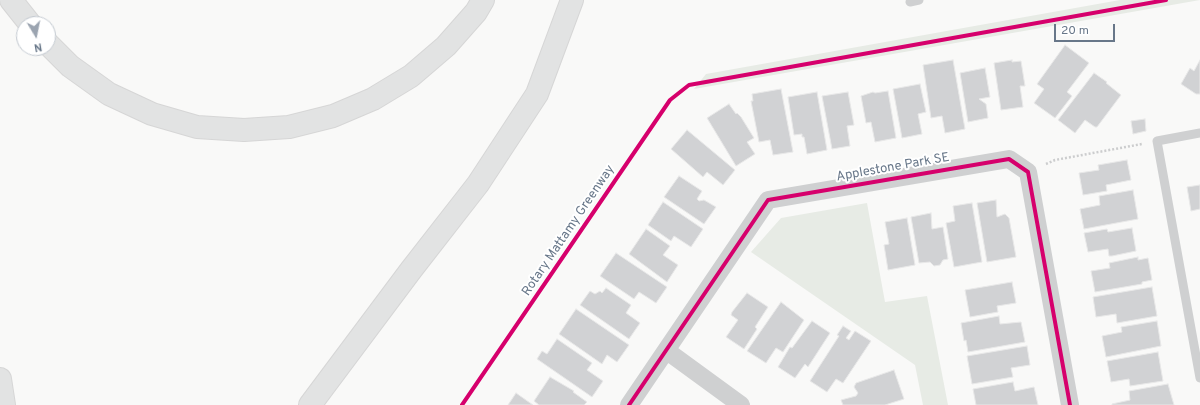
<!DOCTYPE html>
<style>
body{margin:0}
#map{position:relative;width:1200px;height:405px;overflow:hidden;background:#f9f9f8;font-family:Overpass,sans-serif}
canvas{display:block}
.north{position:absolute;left:16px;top:16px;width:40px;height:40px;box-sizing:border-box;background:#fff;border:1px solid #c3c9d0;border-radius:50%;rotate:170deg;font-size:11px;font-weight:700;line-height:16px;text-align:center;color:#687789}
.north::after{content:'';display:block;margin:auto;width:14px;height:18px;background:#9ba4b0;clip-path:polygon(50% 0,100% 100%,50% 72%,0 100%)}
.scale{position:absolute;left:1054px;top:24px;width:61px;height:18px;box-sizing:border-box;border:2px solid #687789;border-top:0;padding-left:5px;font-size:12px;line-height:14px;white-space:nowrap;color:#687789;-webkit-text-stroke:3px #fff;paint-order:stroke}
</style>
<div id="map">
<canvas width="1200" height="405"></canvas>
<div class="north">N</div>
<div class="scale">20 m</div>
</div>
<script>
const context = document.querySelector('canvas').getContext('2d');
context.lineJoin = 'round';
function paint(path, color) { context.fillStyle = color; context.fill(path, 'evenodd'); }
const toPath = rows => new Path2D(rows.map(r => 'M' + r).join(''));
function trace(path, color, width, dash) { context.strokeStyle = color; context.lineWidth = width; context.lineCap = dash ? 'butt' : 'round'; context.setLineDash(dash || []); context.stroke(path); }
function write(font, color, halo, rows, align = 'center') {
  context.font = font + ' Overpass,sans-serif'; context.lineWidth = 4; context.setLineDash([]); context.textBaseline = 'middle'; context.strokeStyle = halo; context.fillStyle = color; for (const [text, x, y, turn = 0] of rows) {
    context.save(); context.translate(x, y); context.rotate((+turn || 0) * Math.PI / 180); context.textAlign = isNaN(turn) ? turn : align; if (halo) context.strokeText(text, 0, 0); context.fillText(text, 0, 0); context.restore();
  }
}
const green = toPath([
 [1120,0,1200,0,694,89,706,74],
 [867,203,885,302,927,296,948,405,923,405,915,365,751,252,781,218]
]);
const building = toPath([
 [1065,45,1089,63,1067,92,1072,96,1055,118,1034,103,1044,89,1037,84,1065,45],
 [953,60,965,129,945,133,942,116,931,118,923,65,953,60],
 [1012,60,1012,62,1021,61,1025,86,1020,86,1023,107,1001,110,994,63,1012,60],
 [1200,60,1200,94,1196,94,1181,84,1190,68,1194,71,1200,60],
 [985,68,990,97,979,99,986,104,988,118,968,122,960,73,985,68],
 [1094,73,1107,82,1106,83,1121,95,1097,127,1095,127,1085,120,1075,133,1058,120,1094,73],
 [920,84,926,112,918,114,922,134,902,138,893,89,920,84],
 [781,89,793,152,773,155,770,140,759,142,751,101,753,101,752,94,781,89],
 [888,91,896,138,875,142,871,122,866,123,861,96,873,92,875,93,888,91],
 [817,92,827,150,807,154,804,137,802,137,802,134,794,135,788,97,817,92],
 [848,92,854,125,847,126,850,146,832,149,822,96,848,92],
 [729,104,736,114,737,113,741,117,754,138,747,142,755,154,736,166,707,118,729,104],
 [1145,119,1146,131,1133,134,1131,121,1145,119],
 [687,130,735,170,723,185,707,172,703,177,671,149,687,130],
 [1127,160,1131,180,1106,185,1107,191,1083,195,1079,173,1099,170,1098,165,1127,160],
 [679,176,702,191,697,199,699,201,704,200,716,207,704,224,664,197,679,176],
 [1200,185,1200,209,1191,211,1187,187,1200,185],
 [1133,190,1138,219,1084,229,1080,209,1100,205,1099,196,1133,190],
 [996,200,997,217,1005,214,1009,218,1016,257,987,262,977,203,996,200],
 [663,202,703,229,691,247,674,236,671,241,648,225,663,202],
 [972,203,982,262,954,267,946,223,955,221,953,206,972,203],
 [931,213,932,229,943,227,948,259,943,260,940,265,934,266,930,262,919,263,911,217,931,213],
 [907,218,915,265,888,270,884,245,889,244,885,222,907,218],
 [1132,228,1136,251,1112,256,1109,256,1108,249,1088,252,1084,233,1107,229,1108,232,1132,228],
 [646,229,670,246,663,255,678,265,667,282,629,254,646,229],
 [616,253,667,287,656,303,639,292,634,299,600,276,616,253],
 [1138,257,1138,260,1148,258,1152,280,1142,282,1142,284,1095,292,1091,271,1110,268,1109,263,1138,257],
 [1012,282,1016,303,997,306,998,312,970,317,965,290,1012,282],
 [1152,287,1157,316,1117,323,1116,314,1096,317,1093,297,1152,287],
 [606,288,631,305,626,313,640,323,629,339,580,305,590,291,595,294,600,291,602,293,606,288],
 [747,293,768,307,755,327,757,329,744,349,726,337,738,320,731,315,732,312,747,293],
 [781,302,804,320,783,352,776,348,766,363,747,351,781,302],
 [576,309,629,345,617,362,607,355,602,364,559,334,576,309],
 [999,316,1000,324,1021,322,1025,342,968,352,966,340,964,341,961,323,999,316],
 [812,321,830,333,808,367,805,364,795,378,778,367,790,347,792,348,812,321],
 [1157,321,1161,346,1106,357,1102,336,1122,332,1121,327,1157,321],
 [843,326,851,331,846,338,849,340,855,331,871,341,843,383,836,379,827,392,810,381,839,336,837,335,843,326],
 [557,339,592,363,587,370,603,381,592,397,537,359,542,351,547,354,557,339],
 [1027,346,1030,365,1011,368,1013,377,972,384,967,356,1027,346],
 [1158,352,1163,381,1130,386,1129,379,1111,382,1107,361,1158,352],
 [894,370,904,399,885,405,843,405,841,400,856,396,858,393,854,387,856,383,894,370],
 [550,377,574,391,573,392,587,402,584,405,539,405,534,401,550,377],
 [1013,382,1015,391,1034,387,1038,405,976,405,973,389,1013,382],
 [1168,384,1174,405,1112,405,1112,404,1130,400,1129,391,1168,384],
 [516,393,533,405,508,405,516,393]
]);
const path = toPath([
 [703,83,1166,0],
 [1046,164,1055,160,1142,144]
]);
const lane = toPath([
 [910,2,919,0],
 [1200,133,1157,141,1200,378]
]);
const street = toPath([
 [667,351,741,405],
 [629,405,768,200,1009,159,1028,172,1070,405]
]);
const highway = toPath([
 [11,0,30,24],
 [48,44,70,66,109,94,152,114,197,127,244,130,289,127,333,116,373,99,411,76,446,46,476,12,483,0],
 [0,379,4,405],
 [310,405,411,270,478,184,537,94,572,0]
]);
const cycleway = toPath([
 [462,405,670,100,689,85,1166,0],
 [629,405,768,200,1009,159,1028,172,1070,405]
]);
const streetNames = [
 ["Applestone Park SE",893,168,-10],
 ["Rotary Mattamy Greenway",569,231,-56]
];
paint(green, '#e7ebe5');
paint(building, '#d1d2d4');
trace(building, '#e8e8e8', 1);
trace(highway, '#d6d6d6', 24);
trace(path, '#cccdce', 2.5, [2, 2]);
trace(lane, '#cfd0d1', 9);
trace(street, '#cfd0d1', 18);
trace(highway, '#e2e3e3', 22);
trace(cycleway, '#d6006c', 4);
write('13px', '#687789', '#fff', streetNames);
</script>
